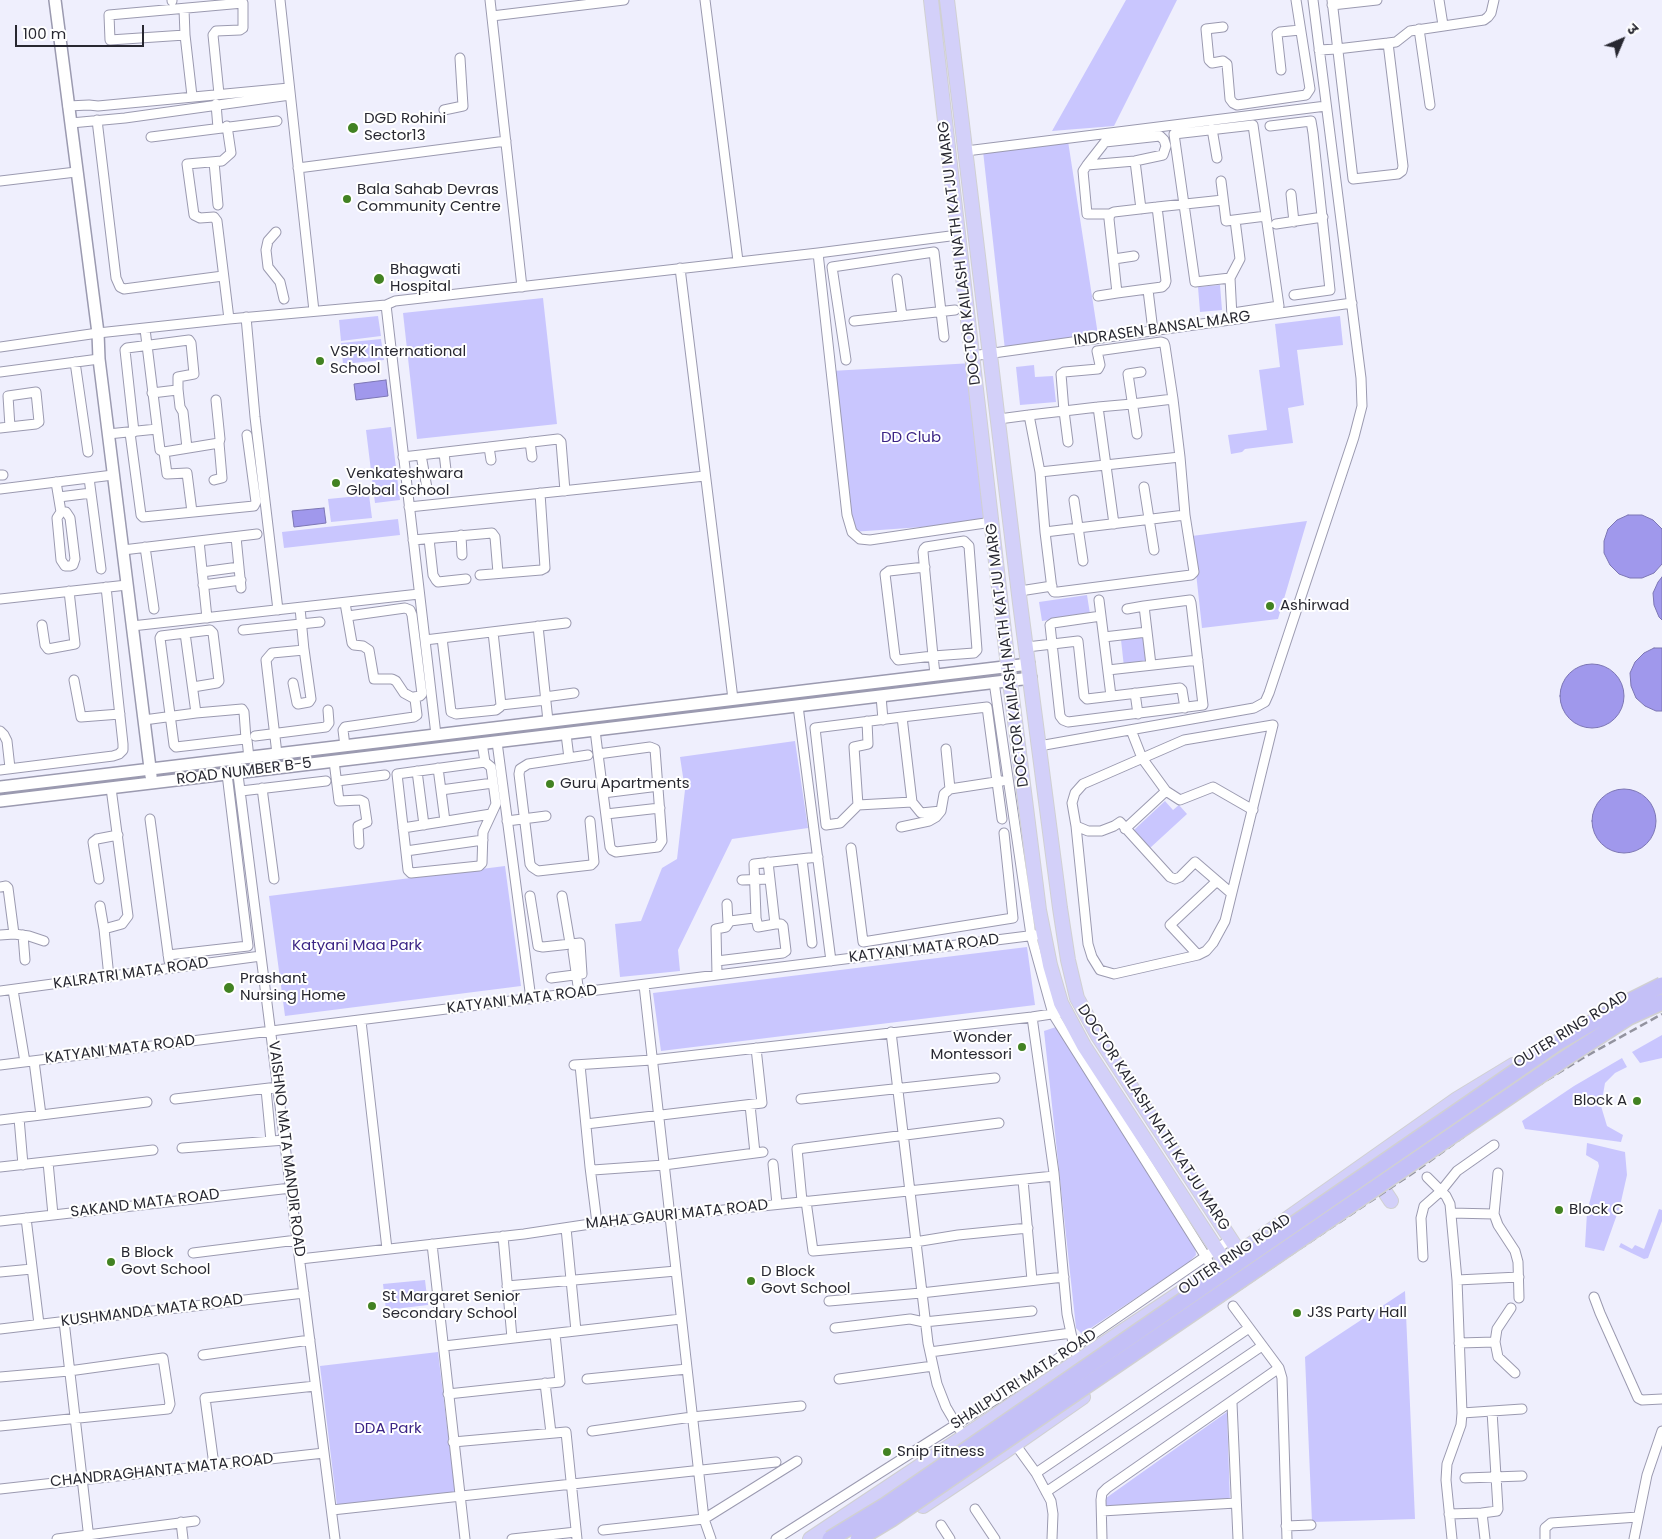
<!DOCTYPE html>
<meta charset="utf-8">
<style>
body{margin:0}
#map{position:relative;width:1662px;height:1539px;overflow:hidden;background:#efeffd;font-family:Poppins,"Noto Sans Devanagari",sans-serif}
canvas{display:block}
.north{position:absolute;left:1597px;top:15px;width:50px;height:50px;-webkit-text-stroke:4px #fff;paint-order:stroke;rotate:45deg;font-size:14px;font-weight:700;line-height:20px;text-align:center;color:#282831}
.north::after{content:'';display:block;margin:auto;width:18px;height:22px;background:#282831;clip-path:polygon(50% 0,100% 100%,50% 72%,0 100%)}
.scale{position:absolute;left:15px;top:25px;width:129px;height:22px;box-sizing:border-box;border:2px solid #282831;border-top:0;padding-left:6px;font-size:15px;line-height:18px;white-space:nowrap;color:#282831;-webkit-text-stroke:4px #fff;paint-order:stroke}
</style>
<div id="map">
<canvas width="1662" height="1539"></canvas>
<div class="north">उ</div>
<div class="scale">100 m</div>
</div>
<script>
const context = document.querySelector('canvas').getContext('2d');
context.lineJoin = 'round';
function paint(path, color) { context.fillStyle = color; context.fill(path, 'evenodd'); }
const toPath = rows => new Path2D(rows.map(r => 'M' + r).join(''));
function trace(path, color, width, dash) { context.strokeStyle = color; context.lineWidth = width; context.lineCap = dash ? 'butt' : 'round'; context.setLineDash(dash || []); context.stroke(path); }
function write(font, color, halo, rows, align = 'center') {
  context.font = font + ' Poppins,sans-serif'; context.lineWidth = 4; context.setLineDash([]); context.textBaseline = 'middle'; context.strokeStyle = halo; context.fillStyle = color; for (const [text, x, y, turn = 0] of rows) {
    context.save(); context.translate(x, y); context.rotate((+turn || 0) * Math.PI / 180); context.textAlign = isNaN(turn) ? turn : align; if (halo) context.strokeText(text, 0, 0); context.fillText(text, 0, 0); context.restore();
  }
}
const green = toPath([
 [1126,0,1177,0,1114,126,1052,131],
 [1068,141,1098,335,1005,350,983,151],
 [1220,285,1222,310,1200,312,1198,287],
 [543,298,557,424,417,439,403,313],
 [378,316,381,336,341,341,339,320],
 [1340,316,1343,345,1297,350,1304,405,1288,408,1293,443,1245,449,1242,452,1231,454,1228,435,1267,430,1259,370,1280,367,1275,324],
 [381,339,384,360,343,364,341,343],
 [973,363,992,522,852,532,831,371],
 [1034,365,1035,377,1053,376,1056,402,1020,405,1016,367],
 [391,427,400,500,375,503,366,430],
 [369,495,372,518,331,522,328,499],
 [398,519,400,535,284,548,282,532],
 [1307,521,1278,619,1202,628,1192,536],
 [1087,595,1090,614,1042,621,1039,602],
 [1146,637,1149,664,1124,667,1121,640],
 [795,741,808,828,732,839,678,950,680,971,620,977,615,924,641,921,662,868,677,859,685,790,680,757],
 [1165,801,1173,810,1179,805,1187,814,1150,848,1134,830],
 [505,866,521,986,285,1016,269,896],
 [1027,947,1035,1005,661,1051,653,993],
 [1056,1027,1194,1238,1196,1255,1188,1263,1082,1334,1076,1328,1044,1031],
 [1662,1035,1662,1058,1640,1063,1632,1052],
 [1622,1058,1627,1067,1615,1073,1605,1083,1601,1106,1607,1126,1623,1135,1621,1142,1525,1129,1522,1121,1574,1086],
 [1587,1143,1625,1152,1627,1175,1620,1206,1604,1251,1585,1247,1587,1212,1599,1166,1598,1162,1586,1155],
 [1659,1209,1662,1210,1662,1221,1648,1258,1644,1259,1619,1247,1621,1243,1632,1249,1635,1245,1644,1249],
 [425,1280,428,1305,386,1310,383,1284],
 [1405,1291,1415,1519,1312,1522,1305,1357],
 [438,1352,455,1492,337,1506,320,1366],
 [1227,1412,1230,1503,1106,1509,1106,1498]
]);
const water = toPath([
 [386,380,388,396,356,400,354,384,386,380],
 [324,508,326,523,294,527,292,511,324,508],
 [1628,515,1642,515,1653,520,1662,529,1662,564,1654,573,1642,578,1630,578,1619,574,1610,565,1604,553,1604,541,1608,529,1617,520,1628,515],
 [1662,577,1662,620,1659,617,1654,605,1653,593,1658,582,1662,577],
 [1654,648,1662,648,1662,711,1656,711,1645,706,1636,698,1631,686,1630,673,1635,662,1644,653,1654,648],
 '1560 696a32 32 0 1 1 64 0a32 32 0 1 1-64 0Z',
 '1592 821a32 32 0 1 1 64 0a32 32 0 1 1-64 0Z'
]);
const minor = toPath([
 [172,0,172,1],
 [280,0,314,311],
 [490,0,522,287],
 [705,0,738,261],
 [1332,0,1353,179,1398,174,1402,171,1403,166,1388,43,1396,42,1410,31,1484,20,1488,17,1491,13,1494,0],
 [1439,0,1443,25],
 [1332,5,1377,0],
 [184,9,185,35,192,96],
 [492,16,624,0],
 [1223,27,1206,29,1209,60,1212,63,1223,61,1227,64,1230,99,1233,103,1237,105,1306,95,1310,89,1296,0],
 [1419,29,1430,105],
 [185,35,110,40,109,15,243,3,243,28,240,30,216,31,213,35,219,94],
 [1319,50,1337,49,1388,43],
 [1281,70,1277,34,1280,32,1300,30],
 [216,104,218,128],
 [68,106,89,105,98,106,289,88],
 [444,110,463,106,460,58],
 [97,120,116,278,120,287,124,289,223,276],
 [71,123,125,118,290,95],
 [227,126,231,153,222,161,187,164,194,215,200,218,214,217,217,221,229,319],
 [1270,126,1311,121,1313,133,1330,290,1294,295],
 [1212,129,1217,158],
 [151,137,277,121],
 [966,151,1326,106],
 [1135,161,1141,209],
 [214,162,218,205],
 [1087,165,1135,161,1163,155,1166,146,1164,140,1160,136,1105,142,1087,165,1083,171,1087,214,1110,214],
 [298,168,506,141],
 [0,181,76,172],
 [1221,181,1226,221,1266,216],
 [1291,194,1294,222],
 [1157,207,1166,281,1165,284,1162,287,1117,293,1109,219,1110,214,1114,212,1157,207,1223,200],
 [1276,224,1323,217],
 [276,232,268,241,266,250,268,267,280,282,284,299],
 [818,253,847,515,852,532,860,539,870,540,992,522],
 [1114,259,1134,256],
 [680,268,733,699],
 [1230,278,1195,282,1174,134,1253,125,1279,306,1233,313],
 [897,279,902,316],
 [1148,290,1153,331],
 [1098,296,1117,293],
 [386,305,436,735],
 [246,317,255,417,278,610],
 [1232,317,1230,278,1240,259,1235,220],
 [854,321,955,310],
 [145,329,160,450,164,452,219,443],
 [0,347,98,333,229,319,386,305,395,301,818,253,958,235],
 [972,356,1352,303],
 [846,360,832,267,934,252,944,337],
 [75,362,88,452],
 [0,372,99,359],
 [178,389,180,407,183,412,187,448],
 [1098,407,1114,524],
 [999,419,1029,415],
 [0,428,36,424,39,422,36,392,8,396,10,427],
 [134,432,125,350,127,348,189,340,191,343,194,374,178,377,178,389,177,390,152,393],
 [130,433,141,515,143,517,254,506,256,502,247,435],
 [108,434,157,429],
 [1137,434,1128,374,1141,372],
 [530,442,532,457],
 [1068,442,1064,411,1061,374,1064,372,1098,369,1100,365,1097,351,1161,342,1164,343,1165,346,1173,399,1180,457,1185,515,1194,572,1191,575,1058,592,1054,592,1052,589,1045,532,1040,472,1029,415,1064,411,1098,407,1132,404,1173,399],
 [489,447,491,460],
 [164,452,167,474,187,473,192,512],
 [444,453,446,470],
 [421,455,427,488],
 [403,457,558,439,561,442,565,491],
 [1040,472,1180,457],
 [0,475,3,475],
 [89,478,101,569],
 [214,480,222,478,219,443,220,439,216,400],
 [56,482,61,512,57,518,61,560,65,566,70,566,73,565,75,559,70,518,66,512,61,512],
 [1144,487,1154,550],
 [0,489,113,475],
 [59,497,91,493],
 [1074,500,1083,561],
 [409,507,705,476],
 [1045,532,1185,515],
 [461,535,462,555],
 [236,537,241,588],
 [429,539,433,575,436,580,438,582,466,579],
 [413,540,492,533,495,537,498,573],
 [199,541,207,618],
 [145,547,154,609],
 [123,550,257,534],
 [925,567,889,571,885,574,895,656,898,660,933,656,974,653,977,650,969,546,964,541,926,547,924,549,923,552,933,656,935,674],
 [202,572,239,567],
 [480,575,541,570,545,568,540,493],
 [203,585,241,580],
 [1020,591,1052,586],
 [0,599,127,585],
 [1099,600,1111,696],
 [1127,609,1144,606],
 [348,616,405,608,410,610,412,615,422,694,420,696,414,697],
 [1101,616,1053,623,1050,625,1060,716,1063,720,1068,722,1203,705,1191,603,1190,600,1144,606,1151,665],
 [42,625,45,645,48,649,75,644,69,591],
 [132,626,419,594],
 [538,626,548,721],
 [243,630,320,622],
 [185,633,196,713],
 [1104,637,1147,632],
 [442,638,451,712,456,714,496,710,500,707,501,705,493,632],
 [425,640,566,623],
 [1027,647,1078,641,1084,696,1087,699,1180,688,1182,690,1185,708],
 [1108,670,1198,660],
 [74,680,81,717,120,714],
 [994,682,1031,935,1053,1014,1206,1257,1213,1271],
 [293,683,297,703,298,704,309,702,311,699,304,649],
 [193,687,217,683,219,681,213,633,210,630,161,636,160,638,174,745,176,747,245,739,247,740,249,758],
 [1135,693,1138,714],
 [881,696,883,720],
 [545,697,574,693],
 [501,705,546,700],
 [798,706,831,961],
 [902,717,815,728,826,825,840,823,858,805,912,802],
 [144,720,196,713,242,709,244,712,246,739],
 [1273,725,1225,921,1213,943,1206,951,1198,955,1114,974,1100,970,1092,957,1088,944,1076,826,1072,803,1075,793,1083,784,1184,740,1273,725],
 [595,730,598,754,610,847,612,850,616,852,658,847,662,841,655,749,650,747,598,754],
 [0,731,4,735,7,741,10,768],
 [566,734,569,758],
 [255,736,326,727,329,723,328,710],
 [497,742,531,999],
 [482,743,485,762,397,774,408,870,411,873,479,866,482,863,483,832,496,804,491,767,485,762],
 [345,746,343,730,345,727,414,717,417,715,415,699,404,693,396,681,392,679,374,679,369,650,363,646,354,645,352,643,345,603],
 [1039,746,1254,708,1265,702,1269,693,1354,437,1362,406,1361,378,1313,0],
 [946,749,950,789],
 [277,754,266,660,272,653,304,650,300,608],
 [588,755,528,764,520,769,519,774,530,864,532,867,538,871,591,865,594,862,590,821],
 [236,759,335,1539],
 [334,761,339,801,360,800,364,802,367,822,358,826,359,844],
 [438,768,445,821],
 [0,770,113,756,119,754,123,750,123,744,106,587],
 [417,771,424,825],
 [337,781,385,775],
 [262,788,274,879],
 [441,790,493,783],
 [241,791,326,781],
 [1166,791,1180,800,1213,787,1253,810],
 [603,793,659,786],
 [858,805,854,747,868,744,867,721],
 [941,811,921,813,912,802,902,717,987,707,1002,819],
 [606,814,660,808],
 [150,819,169,961],
 [507,821,546,816],
 [1076,826,1088,831,1101,831,1114,826,1120,822,1170,877,1175,879,1180,877,1195,862,1231,893],
 [901,827,929,821,936,817,941,811,944,794,950,789,1002,781],
 [403,828,491,814],
 [1125,829,1166,791,1142,758,1131,730],
 [851,848,863,942,1013,918,1004,833],
 [406,851,483,840],
 [802,859,812,943],
 [99,879,93,842,97,839,118,835],
 [742,880,770,879],
 [0,887,6,886,8,888,14,934],
 [530,896,538,946,543,947,580,943,582,974,551,978],
 [562,896,570,943],
 [727,904,728,923],
 [100,906,104,929],
 [756,918,758,927,775,924],
 [0,935,14,934,29,936,44,941],
 [23,935,25,960],
 [573,951,579,993],
 [168,955,248,946,227,774],
 [1198,955,1170,925,1217,881],
 [717,961,783,953,786,951,783,926,781,924,775,924,768,862],
 [717,975,716,929,726,927,730,921,754,918,756,917,754,864,818,857],
 [109,977,104,929,122,924,128,916,111,788],
 [644,985,704,1519,711,1539],
 [13,990,25,1062],
 [0,991,261,956],
 [1032,1017,1054,1173,1067,1314,1075,1352],
 [361,1021,387,1249],
 [891,1032,928,1343,937,1384,946,1407,959,1429],
 [34,1061,41,1115],
 [0,1065,1044,934],
 [574,1065,652,1060,1032,1017,1058,1013],
 [580,1065,590,1167,593,1170,664,1165,763,1152],
 [266,1089,271,1141],
 [175,1099,278,1087],
 [801,1099,995,1078],
 [750,1105,755,1153],
 [19,1118,23,1165],
 [0,1120,147,1102],
 [586,1124,762,1103,756,1048],
 [182,1148,285,1140],
 [48,1162,53,1215],
 [773,1164,777,1204],
 [0,1167,153,1150],
 [590,1167,597,1223],
 [1498,1173,1494,1214,1498,1225,1515,1251,1518,1262,1519,1298],
 [1427,1177,1446,1196,1450,1204,1457,1280,1462,1413,1461,1425,1447,1464,1446,1480,1452,1539],
 [1023,1180,1032,1280],
 [802,1201,797,1149,999,1123],
 [806,1201,813,1251,915,1242,958,1235,1028,1228],
 [1451,1213,1494,1214],
 [26,1218,39,1324],
 [0,1221,291,1188],
 [566,1228,576,1331],
 [503,1236,512,1338],
 [432,1244,465,1539],
 [193,1253,297,1240],
 [1423,1257,1421,1218,1424,1206,1441,1191,1457,1171,1494,1145],
 [300,1259,524,1234,597,1223,1054,1176],
 [0,1272,32,1269],
 [1457,1280,1519,1277],
 [507,1286,676,1271],
 [1594,1297,1600,1313,1638,1398,1642,1400,1662,1399],
 [829,1301,921,1293,1064,1277],
 [1233,1306,1279,1368,1282,1378,1287,1539],
 [1511,1308,1497,1329,1495,1342,1498,1357,1515,1373],
 [64,1321,89,1539],
 [835,1328,910,1319,924,1322,1032,1311],
 [0,1329,304,1293],
 [1459,1343,1495,1342],
 [444,1346,681,1319],
 [930,1352,1071,1333],
 [203,1355,310,1340],
 [0,1377,69,1371,163,1358,170,1404,168,1409,0,1426],
 [587,1379,687,1369],
 [839,1379,933,1366],
 [545,1383,551,1433],
 [448,1394,560,1382,555,1334],
 [1232,1403,1238,1539],
 [1462,1413,1522,1409],
 [592,1431,692,1417,801,1406],
 [453,1442,566,1432,577,1539],
 [1015,1444,1036,1473,1051,1501,1053,1514,1052,1539],
 [214,1465,205,1398,315,1386],
 [1036,1473,1249,1328],
 [1465,1478,1522,1476],
 [0,1489,324,1453],
 [1046,1492,1262,1346],
 [975,1509,995,1539],
 [332,1510,776,1462],
 [1102,1511,1236,1503],
 [1449,1514,1482,1513],
 [181,1522,183,1539],
 [941,1525,950,1539],
 [1286,1526,1311,1525],
 [603,1530,704,1519,797,1461],
 [57,1539,195,1521],
 [512,1539,576,1532],
 [776,1539,1034,1375,1231,1239],
 [1102,1539,1101,1500,1102,1493,1107,1488,1279,1368],
 [1485,1539,1482,1513,1497,1511,1498,1509,1492,1411],
 [1545,1539,1545,1528,1551,1523,1638,1517],
 [1634,1539,1647,1475,1662,1431]
]);
const tertiary = toPath([
 [55,0,98,333,99,359,151,776],
 [0,787,1029,664],
 [0,801,1031,678]
]);
const primary = toPath([
 [931,0,1008,666,1039,910,1050,965,1061,1003,1084,1046,1225,1262],
 [947,0,1020,603,1060,908,1068,960,1077,998,1098,1036,1239,1252],
 [1383,1189,1391,1201],
 [923,1506,1004,1452,1083,1397],
 [810,1539,1213,1271,1457,1099,1513,1065]
]);
const rail = toPath([
 [872,1539,1283,1260,1419,1169,1513,1101,1583,1058,1662,1014]
]);
const trunkBridge = toPath([
 [830,1539,886,1505,1557,1043,1626,1003,1662,985],
 [858,1539,891,1519,1564,1059,1629,1017,1662,1002]
]);
const markers = [
 [353,128,6,"#428222"],
 [347,199,5,"#428222"],
 [379,279,6,"#428222"],
 [320,361,5,"#428222"],
 [336,483,5,"#428222"],
 [1270,606,5,"#428222"],
 [550,784,5,"#428222"],
 [229,988,6,"#428222"],
 [1022,1047,5,"#428222"],
 [1637,1101,5,"#428222"],
 [1559,1210,5,"#428222"],
 [111,1262,5,"#428222"],
 [751,1281,5,"#428222"],
 [372,1306,5,"#428222"],
 [1297,1313,5,"#428222"],
 [887,1452,5,"#428222"]
];
const poiNames = [
 ["DGD Rohini",364,119],
 ["Sector13",364,136],
 ["Bala Sahab Devras",357,190],
 ["Community Centre",357,207],
 ["Bhagwati",390,270],
 ["Hospital",390,287],
 ["VSPK International",330,352],
 ["School",330,369],
 ["Venkateshwara",346,474],
 ["Global School",346,491],
 ["Ashirwad",1280,606],
 ["Guru Apartments",560,784],
 ["Prashant",240,979],
 ["Nursing Home",240,996],
 ["Wonder",1012,1038,"right"],
 ["Montessori",1012,1055,"right"],
 ["Block A",1627,1101,"right"],
 ["Block C",1569,1210],
 ["B Block",121,1253],
 ["Govt School",121,1270],
 ["D Block",761,1272],
 ["Govt School",761,1289],
 ["St Margaret Senior",382,1297],
 ["Secondary School",382,1314],
 ["J3S Party Hall",1307,1313],
 ["Snip Fitness",897,1452]
];
const streetNames = [
 ["DOCTOR KAILASH NATH KATJU MARG",960,253,-97],
 ["INDRASEN BANSAL MARG",1162,329,-8],
 ["DOCTOR KAILASH NATH KATJU MARG",1008,655,-97],
 ["ROAD NUMBER B-5",244,772,-7],
 ["KATYANI MATA ROAD",924,949,-7],
 ["KALRATRI MATA ROAD",131,974,-8],
 ["KATYANI MATA ROAD",522,1000,-7],
 ["OUTER RING ROAD",1571,1030,-32],
 ["KATYANI MATA ROAD",120,1050,-7],
 ["DOCTOR KAILASH NATH KATJU MARG",1153,1118,57],
 ["VAISHNO MATA MANDIR ROAD",286,1149,83],
 ["SAKAND MATA ROAD",145,1204,-7],
 ["MAHA GAURI MATA ROAD",677,1215,-6],
 ["OUTER RING ROAD",1235,1255,-34],
 ["KUSHMANDA MATA ROAD",152,1311,-7],
 ["SHAILPUTRI MATA ROAD",1024,1380,-33],
 ["CHANDRAGHANTA MATA ROAD",162,1471,-6]
];
const parkNames = [
 ["DD Club",911,438],
 ["Katyani Maa Park",357,946],
 ["DDA Park",388,1429]
];
paint(green, '#c9c6fe');
paint(water, '#a098ec');
trace(water, '#7c76b4', 1);
trace(minor, '#9b9ab0', 11);
trace(tertiary, '#9b9ab0', 14);
trace(primary, '#d0d0d2', 16);
trace(minor, '#fff', 9);
trace(tertiary, '#fff', 11);
trace(primary, '#d3d0f9', 14);
trace(rail, '#93939f', 2.5, [8, 4]);
trace(trunkBridge, '#d0d0d2', 18, []);
trace(trunkBridge, '#c4c0f7', 15);
for (const [x, y, r, color] of markers) { const dot = new Path2D(); dot.arc(x, y, r, 0, 2 * Math.PI); context.fillStyle = color; context.fill(dot); trace(dot, '#fff', 2); }
write('15px', '#282831', '#fff', poiNames, 'left');
write('15px', '#282831', '#fff', streetNames);
write('15px', '#3c2585', '#fff', parkNames);
</script>
